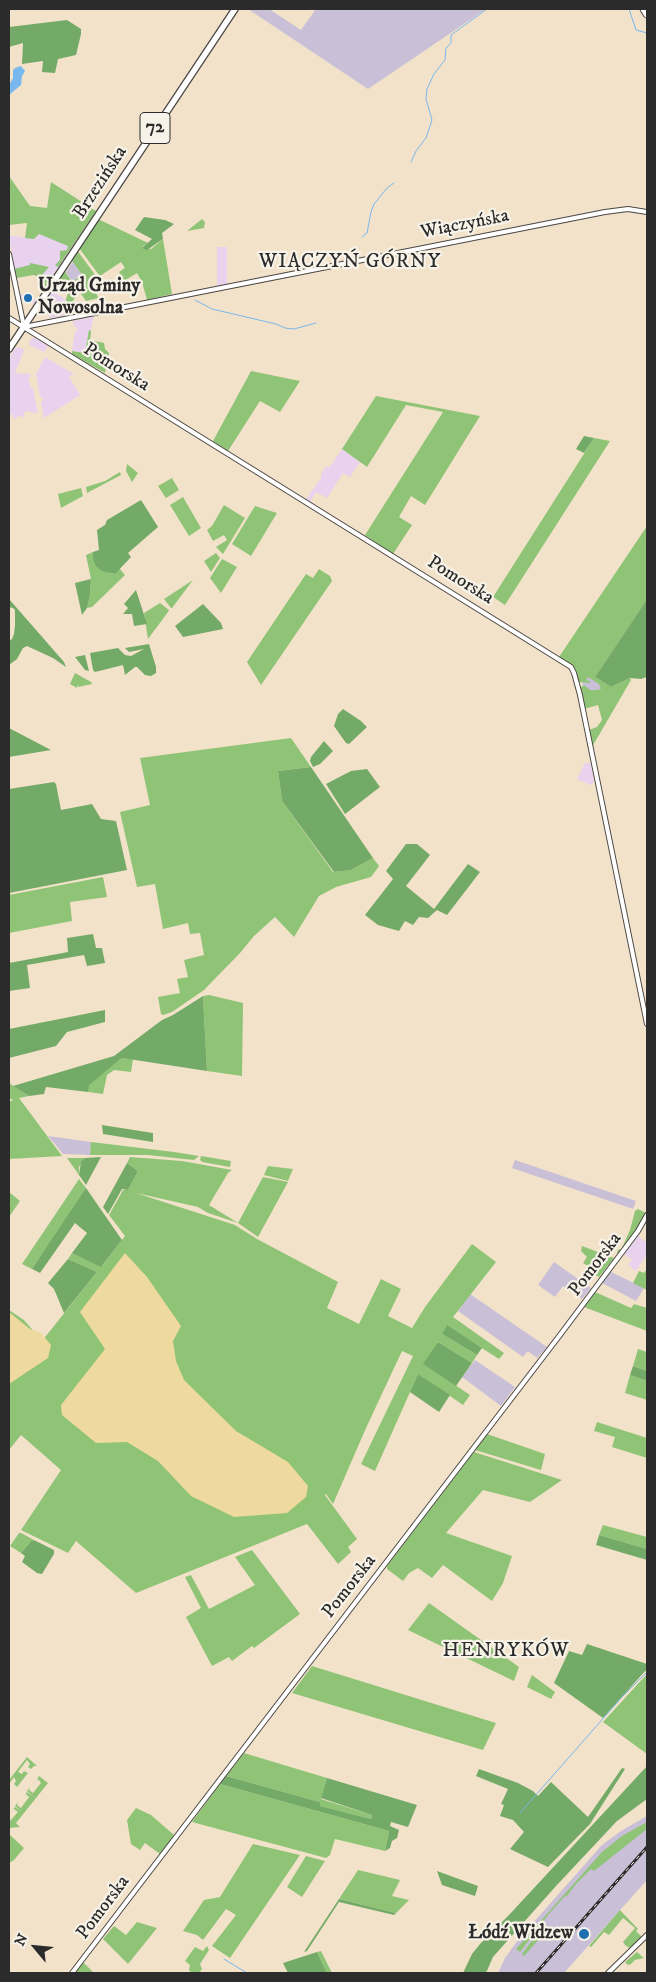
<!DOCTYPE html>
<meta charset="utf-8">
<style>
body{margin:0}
#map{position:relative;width:656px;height:1982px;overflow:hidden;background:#f3e2ca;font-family:"IM FELL DW Pica",serif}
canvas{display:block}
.frame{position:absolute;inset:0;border:10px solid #2b2b2b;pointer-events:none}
.north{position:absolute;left:10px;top:1922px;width:50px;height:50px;-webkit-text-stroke:4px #f7f3e8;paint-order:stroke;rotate:298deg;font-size:14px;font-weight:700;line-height:20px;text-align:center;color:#2b2b2b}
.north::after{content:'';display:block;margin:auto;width:18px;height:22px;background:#2b2b2b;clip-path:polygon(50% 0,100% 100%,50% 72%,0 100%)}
</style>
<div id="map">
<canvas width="656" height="1982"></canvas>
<div class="frame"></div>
<div class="north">N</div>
</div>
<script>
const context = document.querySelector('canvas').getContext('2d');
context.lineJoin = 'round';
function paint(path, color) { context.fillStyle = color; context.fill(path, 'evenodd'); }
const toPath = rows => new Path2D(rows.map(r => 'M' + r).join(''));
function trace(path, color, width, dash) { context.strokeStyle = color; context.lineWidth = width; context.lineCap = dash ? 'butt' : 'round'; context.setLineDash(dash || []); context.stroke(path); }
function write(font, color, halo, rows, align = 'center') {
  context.font = font + ' "IM FELL DW Pica",serif'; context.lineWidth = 4.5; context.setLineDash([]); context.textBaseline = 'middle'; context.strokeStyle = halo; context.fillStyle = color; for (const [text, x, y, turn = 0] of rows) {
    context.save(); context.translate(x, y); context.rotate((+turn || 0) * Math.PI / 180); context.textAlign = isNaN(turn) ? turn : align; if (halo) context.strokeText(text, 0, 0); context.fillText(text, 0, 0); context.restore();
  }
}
const built = toPath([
 [39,233,72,247,50,280,38,273,16,278,9,235,34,239],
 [217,247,227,247,227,284,217,286],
 [51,290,66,300,63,302,66,315,51,318,40,308],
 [25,294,38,301,36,304,19,299,19,295],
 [94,314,91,331,89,331,85,353,72,351,75,331,77,331,77,327,74,326,73,321,87,318],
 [34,337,48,346,44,352,29,345,31,339],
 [20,347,24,350,15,373,30,374,31,376,28,379,31,388,33,388,38,413,25,411,24,417,17,416,17,418,14,419,13,415,9,414,9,358,15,348],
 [45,357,74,374,69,377,80,395,44,418,41,402,43,401,42,397,40,397,36,374],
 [342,449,360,462,350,477,343,473,327,498,316,492,310,502,306,499,322,477,320,476,326,466,329,468],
 [585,763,591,763,594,782,591,785,577,779],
 [638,1236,647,1243,647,1254,636,1271,628,1265,632,1260,624,1254]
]);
const industrial = toPath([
 [248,9,269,9,301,30,316,9,486,9,368,89],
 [73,261,82,275,72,282,66,272],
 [577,668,593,676,605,689,593,693,583,685],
 [48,1136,91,1142,90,1155,63,1154],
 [515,1160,636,1201,633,1209,512,1168],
 [554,1262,591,1288,582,1299,563,1286,555,1297,538,1285],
 [611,1272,644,1288,636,1301,602,1283],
 [470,1294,547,1347,537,1358,529,1352,527,1352,523,1357,458,1311],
 [475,1360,515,1387,501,1406,462,1377],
 [647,1816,647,1880,564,1973,498,1973,505,1958,518,1940,602,1845,621,1831]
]);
const green = toPath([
 [9,176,30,206,47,208,51,182,96,211,58,267,55,265,60,260,60,251,67,250,68,246,39,234,34,239,25,238,27,223,9,225],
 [98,219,148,243,142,247,151,249,163,239,172,294,147,300,142,282,137,273,124,281,119,272,125,268,121,262,100,276,99,275,79,248],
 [202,219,205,222,204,228,187,231],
 [77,250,106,290,95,292,99,298,86,301,79,291,71,304,67,304,66,299,69,291,56,283,64,270,72,282,82,275,71,259],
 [30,263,49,267,42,275,50,280,44,290,38,287,44,279,41,277,40,278,34,275,16,278,14,269,30,265],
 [89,330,91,331,90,340,104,343,105,349,109,353,105,373,72,354,72,351,85,353],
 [251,371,300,381,280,412,260,401,228,451,213,441],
 [376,396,480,416,425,505,411,496,399,517,412,525,393,554,357,530,365,535,443,412,406,405,367,467,342,449],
 [594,438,610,441,505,605,493,597],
 [127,464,138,473,132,482,126,471],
 [120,472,121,475,87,493,86,487,105,481],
 [172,478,179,490,166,498,158,486],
 [81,488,83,496,61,508,58,494],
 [183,497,201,528,189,536,170,505],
 [224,505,245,518,223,554,216,547,227,540,224,535,213,541,207,530,212,526],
 [255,506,277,513,251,556,232,544],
 [647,526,647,599,595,677,611,687,630,678,631,680,592,747,589,730,597,727,602,720,598,705,584,709,580,688,584,685,590,690,597,690,601,689,599,684,588,677,586,680,590,681,590,683,579,682,571,665,559,657],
 [93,552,93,559,110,573,115,574,119,568,125,575,92,607,87,608,90,596,91,579,86,555],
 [216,553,220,558,211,572,204,561],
 [222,559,237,567,221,593,210,578],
 [319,569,330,576,332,581,261,685,247,662,306,574,313,578],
 [193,580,172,608,171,608,164,599],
 [160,603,169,610,168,612,148,639,144,613],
 [75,673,91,682,92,684,78,687,77,684,77,688,70,684],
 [291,738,311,767,278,771,282,801,333,872,351,870,373,858,379,866,371,877,336,887,319,896,294,937,275,917,254,936,240,953,204,990,172,1012,163,1015,161,1014,158,997,180,993,177,979,188,977,184,960,204,955,200,933,190,934,188,923,163,929,155,884,137,887,120,812,150,805,140,758],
 [103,877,107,897,70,902,72,921,9,933,9,895],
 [209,995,243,1003,242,1076,207,1071,203,996],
 [122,1058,133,1059,131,1072,114,1070,107,1075,103,1094,88,1092,88,1085],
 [9,1083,29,1096,19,1098,62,1156,9,1159,9,1102,13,1100,9,1098],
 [91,1142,174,1152,199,1156,194,1160,148,1155,90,1155],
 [201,1156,231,1161,230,1167,202,1162,200,1160],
 [130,1157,182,1161,232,1170,228,1173,209,1205,238,1223,263,1177,288,1182,258,1237,238,1223,208,1213,198,1207,136,1193,235,1225,257,1239,338,1282,327,1308,359,1324,381,1279,401,1289,388,1316,412,1328,425,1307,472,1244,496,1262,453,1317,504,1353,499,1359,447,1326,442,1334,477,1355,472,1363,438,1342,424,1364,470,1395,463,1405,418,1374,375,1471,361,1464,413,1356,402,1351,366,1428,333,1504,326,1494,325,1495,357,1539,348,1547,351,1552,338,1564,307,1524,136,1593,76,1541,68,1553,21,1530,61,1470,21,1435,9,1450,9,1310,24,1320,42,1341,97,1272,68,1259,72,1253,102,1266,125,1236,109,1215,123,1190,128,1190,138,1171,127,1163],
 [67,1158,85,1158,79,1167,79,1175],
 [268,1166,293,1169,288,1181,264,1175],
 [79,1179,86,1188,62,1226,32,1269,22,1264],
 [9,1192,20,1201,9,1217],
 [638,1209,646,1213,640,1224,618,1255,617,1252,619,1249,621,1250,630,1230,635,1211],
 [582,1246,614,1258,599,1277,594,1274,593,1269,583,1263,587,1257,581,1251],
 [646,1270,647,1271,647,1290,633,1283,639,1271,644,1273],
 [595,1292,631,1308,634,1304,647,1308,647,1331,584,1307],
 [638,1349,647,1352,647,1371,633,1366],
 [630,1375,647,1381,647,1400,625,1393],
 [597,1422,647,1438,647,1458,612,1447,615,1437,594,1431],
 [487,1434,545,1454,541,1470,475,1450],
 [474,1452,562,1480,530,1502,483,1490,446,1533,512,1556,503,1583,492,1601,443,1565,432,1578,418,1568,409,1573,403,1581,387,1569,387,1566],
 [603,1525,647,1537,647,1549,599,1535],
 [19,1533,21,1533,36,1541,31,1541,21,1553,10,1546],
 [252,1550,300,1614,254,1648,252,1646,232,1661,229,1657,212,1666,186,1617,201,1608,185,1577,191,1575,209,1609,255,1585,235,1557],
 [429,1603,519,1667,514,1681,408,1630],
 [312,1666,496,1723,483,1750,292,1693],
 [647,1674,647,1754,603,1722],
 [532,1675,555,1692,551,1699,527,1687],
 [244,1753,327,1778,321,1799,372,1815,371,1819,319,1806,320,1802,226,1776],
 [27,1757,37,1766,34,1766,31,1769,28,1767,30,1764,27,1760,18,1772,22,1774,24,1771,28,1773,17,1787,14,1784,16,1781,14,1777,9,1784,9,1780],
 [39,1776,48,1783,16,1823,20,1827,9,1828,9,1822,18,1812,14,1809,12,1811,15,1807,22,1812,15,1806,18,1802,17,1805,21,1808,29,1797,26,1794,24,1796,27,1792,34,1797,27,1791,30,1787,29,1790,33,1793,41,1783,38,1779,36,1781],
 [220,1784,389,1831,385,1851,335,1839,330,1855,326,1858,192,1822],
 [136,1808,151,1815,174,1835,160,1854,145,1843,140,1850,131,1844,127,1820],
 [647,1822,647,1828,642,1833,594,1871,591,1869,575,1885,567,1896,566,1895,548,1915,520,1952,516,1949,602,1852,622,1836],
 [9,1834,24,1848,14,1860,9,1863],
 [253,1844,300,1855,230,1958,212,1946,236,1915,226,1909,203,1940,197,1935,183,1931,204,1900,220,1897],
 [306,1856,325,1861,302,1897,287,1887],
 [358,1870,400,1880,392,1896,409,1900,396,1913,339,1899],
 [620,1910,638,1929,636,1931,643,1938,631,1949,625,1945,623,1942,635,1928,623,1918,609,1935,604,1932,591,1947,589,1946],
 [137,1922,157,1928,128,1964,103,1939,114,1926,126,1935],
 [537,1934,541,1937,524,1956,522,1954],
 [207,1946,209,1950,200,1964,202,1969,199,1973,192,1973,189,1970,190,1965,185,1961,195,1947,203,1951],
 [321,1951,332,1973,327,1973,317,1952],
 [637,1952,644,1958,635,1960,631,1964,628,1965,625,1962],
 [84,1963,94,1973,73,1973,81,1964]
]);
const forest = toPath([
 [67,20,81,29,81,34,76,55,58,59,55,73,42,72,43,61,22,64,23,43,9,47,9,27],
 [144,217,165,220,174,224,162,233,163,239,147,250,142,248,152,239,135,230],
 [584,436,594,438,584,453,576,449],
 [141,500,158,527,128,553,131,557,115,574,102,571,96,566,93,559,93,552,99,550,97,530,105,525,107,520],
 [91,579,90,596,87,608,82,615,75,583],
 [136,590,147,624,134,626,132,614,123,614,128,608,124,604],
 [9,599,64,662,66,667,53,658,27,646,23,648,17,659,9,665,9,641,12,639,14,634,15,625,15,610,13,608,9,607],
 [647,599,647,677,641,679,630,678,611,687,595,677],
 [203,604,221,623,223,629,183,637,175,626],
 [149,644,156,667,156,673,151,676,145,675,137,667,135,667,125,675,123,665,95,672,93,670,90,653,118,648,125,655,131,656,144,649,129,652,125,648],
 [85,655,89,671,85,670,75,657],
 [343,709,361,721,367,727,349,744,346,743,334,726,338,714],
 [9,728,51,750,9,757],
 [324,741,333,751,320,764,313,767,310,761,311,757],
 [311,767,373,858,351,870,334,872,282,801,278,771],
 [367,769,380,787,345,814,326,784,351,771],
 [54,782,56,784,61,810,92,804,101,819,116,821,127,870,9,893,9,789],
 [406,844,417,844,430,855,406,886,434,909,468,864,480,872,447,915,437,910,428,918,419,917,413,925,405,921,399,931,378,925,365,915,393,879,386,871],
 [93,934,96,948,102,948,105,963,87,966,84,955,27,965,30,988,9,991,9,963,68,952,67,938],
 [203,996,207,1071,122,1058,89,1085,88,1092,46,1087,44,1094,29,1096,13,1086,114,1056,162,1020,173,1015],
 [105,1010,105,1022,67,1032,56,1046,9,1058,9,1029],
 [102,1125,153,1133,153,1142,103,1134],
 [101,1157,86,1185,79,1175,81,1162,85,1158],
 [127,1163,138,1171,128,1190,122,1189,108,1214,103,1207],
 [86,1188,122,1240,101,1267,72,1253,87,1233,75,1223,40,1273,32,1269],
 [68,1259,97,1272,64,1313,54,1289,48,1283],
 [447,1325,482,1348,477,1355,442,1334],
 [438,1342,472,1363,456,1386,423,1364],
 [633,1366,647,1371,647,1381,630,1375],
 [418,1374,450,1395,439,1412,410,1392],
 [599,1535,647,1549,647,1560,596,1545],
 [31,1541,36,1541,54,1550,54,1554,42,1574,37,1573,22,1562,25,1556,21,1553],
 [587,1644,647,1664,647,1669,603,1718,554,1683,569,1651,582,1655],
 [647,1766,647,1799,617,1821,556,1886,493,1957,486,1973,463,1973,472,1954,480,1944,509,1915],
 [622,1768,625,1769,590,1824,548,1867,510,1849,524,1832,513,1820,500,1816,504,1805,501,1804,508,1789,476,1776,479,1769,518,1783,533,1791,538,1796,551,1782,588,1817],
 [226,1776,320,1802,320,1806,371,1819,372,1815,321,1798,327,1778,417,1805,408,1827,391,1822,390,1826,399,1830,397,1838,392,1841,390,1848,385,1851,389,1831,220,1784],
 [437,1871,478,1886,475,1896,442,1885],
 [339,1899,396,1913,394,1915,339,1902,307,1951,304,1952],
 [317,1952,327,1973,288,1973,283,1963]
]);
const sand = toPath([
 [125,1253,147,1277,181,1326,173,1341,176,1361,184,1380,236,1431,288,1462,308,1486,306,1497,287,1513,234,1517,191,1496,158,1461,127,1442,96,1443,62,1415,61,1405,105,1349,80,1312],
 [9,1312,30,1329,41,1333,51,1345,48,1358,9,1384]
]);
const water = toPath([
 [21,66,25,71,22,76,21,85,9,95,9,85,13,78,13,70,15,68]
]);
const stream = toPath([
 [629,9,636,30,647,33],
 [411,162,416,151,426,138,432,120,426,99,427,89,434,74,445,60,446,48,451,43,451,35,487,9],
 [362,237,367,233,371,212,374,204,387,188,394,183],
 [195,300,212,309,276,324,285,328,294,329,316,323],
 [520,1813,622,1697,647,1672],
 [224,1959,247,1973]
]);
const tertiary = toPath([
 [9,254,24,327],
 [9,318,571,667,574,673,580,695,647,1024],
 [24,327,605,212,628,209,647,212],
 [72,1973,560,1335,638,1231,647,1215],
 [608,1973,647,1935]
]);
const primary = toPath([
 [9,349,235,9]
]);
const motorway = toPath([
 [644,9,647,14]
]);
const rail = toPath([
 [536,1973,647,1847]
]);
const markers = [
 [28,298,5,"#1f6fb2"],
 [584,1934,6,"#1f6fb2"]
];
const shields = [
 [155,128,30]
];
const shieldNames = [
 ["72",155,128]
];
const streetNames = [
 ["Brzezińska",101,183,-57],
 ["Wiączyńska",465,225,-11],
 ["Pomorska",116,368,32],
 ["Pomorska",460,581,32],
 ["Pomorska",596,1265,-53],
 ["Pomorska",350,1587,-52],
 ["Pomorska",104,1908,-53]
];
const poiNames = [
 ["Urząd Gminy",38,287],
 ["Nowosolna",38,309],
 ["Łódź Widzew",573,1934,"right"]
];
const neighbourhoodNames = [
 ["WIĄCZYŃ GÓRNY",350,263],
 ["HENRYKÓW",506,1652]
];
paint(built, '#e8d2ee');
paint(industrial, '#c9bfd7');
paint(green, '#8fc476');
paint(forest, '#73aa67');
paint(sand, '#eeda9e');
paint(water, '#78b8ec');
trace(stream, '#78b8ec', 1);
trace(tertiary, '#494643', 6);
trace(primary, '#494643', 8);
trace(motorway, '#494643', 9);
trace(tertiary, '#fff', 4);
trace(primary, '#fff', 5.5);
trace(motorway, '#fff', 7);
trace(rail, '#2b2b2b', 3);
trace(rail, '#f7f3e8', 1, [4]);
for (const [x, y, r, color] of markers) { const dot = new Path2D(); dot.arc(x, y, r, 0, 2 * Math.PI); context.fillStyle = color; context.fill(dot); trace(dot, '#f7f3e8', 2); }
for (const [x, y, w] of shields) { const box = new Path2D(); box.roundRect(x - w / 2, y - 15.5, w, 31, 4); context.fillStyle = '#f7f3e8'; context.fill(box); trace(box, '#2b2b2b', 1); }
write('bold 18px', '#2b2b2b', null, shieldNames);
write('19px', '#2b2b2b', '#f7f3e8', streetNames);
write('bold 19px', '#2b2b2b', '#f7f3e8', poiNames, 'left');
context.letterSpacing = '1px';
write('20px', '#2b2b2b', '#f7f3e8', neighbourhoodNames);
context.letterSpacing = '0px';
</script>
